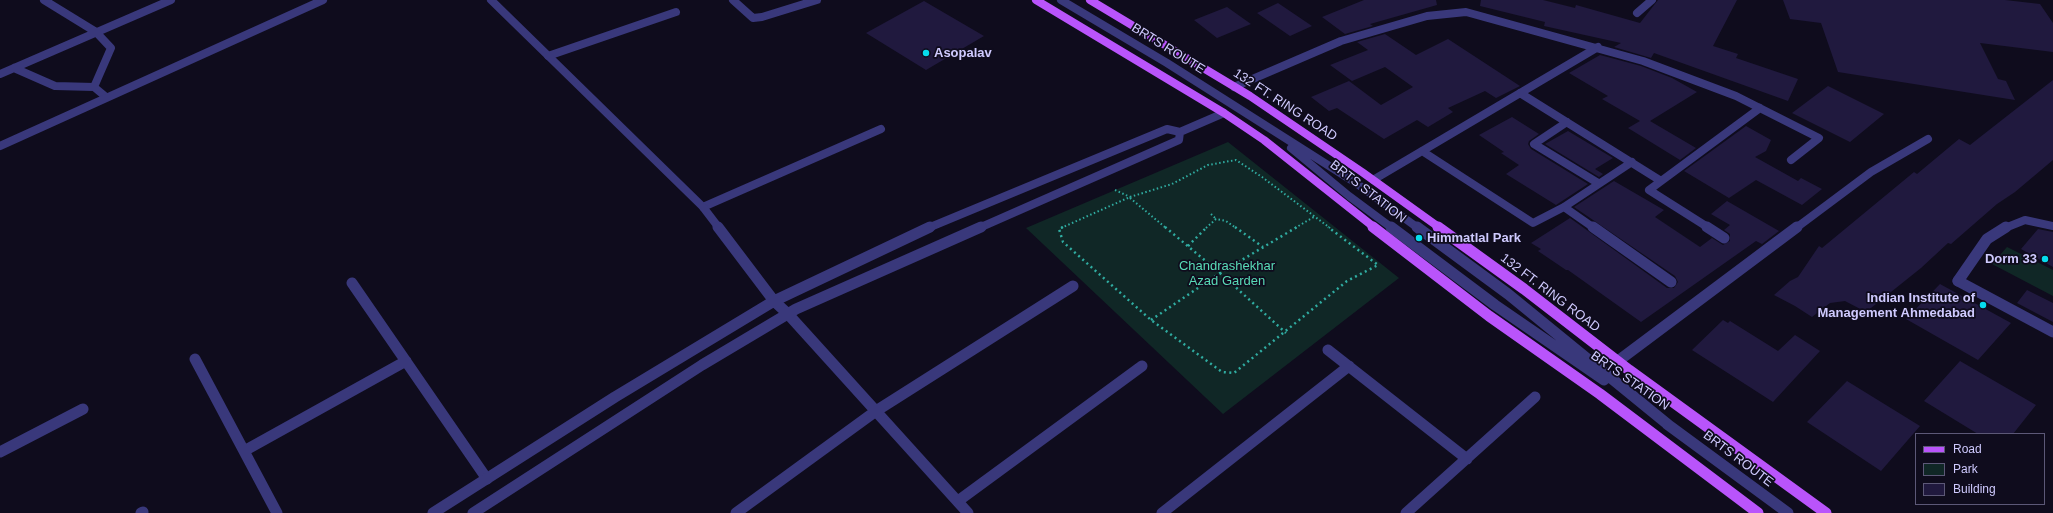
<!DOCTYPE html>
<style>
body{margin:0}
#map{position:relative;width:2053px;height:513px;overflow:hidden;background:#0f0c1d;font-family:Arial,sans-serif}
canvas{display:block}
.legend{position:absolute;left:1915px;top:433px;width:130px;height:72px;box-sizing:border-box;background:#0f0c1d;border:1px solid #5c5877;margin:0;padding:5px 7px;list-style:none;font-size:12px;color:#cfcafe}
.legend li{display:flex;align-items:center;gap:8px;height:20px}
.legend b{width:20px;border:1px solid #5c5877}
</style>
<div id="map">
<canvas width="2053" height="513"></canvas>
<ul class="legend">
<li><b style="height:5px;background:#b954fb"></b>Road</li>
<li><b style="height:11px;background:#102726"></b>Park</li>
<li><b style="height:11px;background:#20193e"></b>Building</li>
</ul>
</div>
<script>
const context = document.querySelector('canvas').getContext('2d');
context.lineJoin = 'round';
function paint(path, color) { context.fillStyle = color; context.fill(path, 'evenodd'); }
const toPath = rows => new Path2D(rows.map(r => 'M' + r).join(''));
function trace(path, color, width, dash) { context.strokeStyle = color; context.lineWidth = width; context.lineCap = dash ? 'butt' : 'round'; context.setLineDash(dash || []); context.stroke(path); }
function write(font, color, halo, rows, align = 'center') {
  context.font = font + ' Arial,sans-serif'; context.lineWidth = 3.5; context.setLineDash([]); context.textBaseline = 'middle'; context.strokeStyle = halo; context.fillStyle = color; for (const [text, x, y, turn = 0] of rows) {
    context.save(); context.translate(x, y); context.rotate((+turn || 0) * Math.PI / 180); context.textAlign = isNaN(turn) ? turn : align; if (halo) context.strokeText(text, 0, 0); context.fillText(text, 0, 0); context.restore();
  }
}
const green = toPath([
 [1228,142,1399,278,1223,414,1026,228],
 [2007,247,2053,270,2053,296,1992,264]
]);
const building = toPath([
 [1364,0,1436,0,1437,5,1370,24,1373,26,1345,34,1322,17],
 [1481,0,1543,0,1575,8,1576,5,1640,23,1658,0,1737,0,1713,46,1738,54,1736,58,1798,79,1788,101,1654,53,1651,58,1614,47,1621,43,1544,26,1545,22,1480,6],
 [1783,0,2005,0,2040,4,2053,23,2053,52,1980,43,1998,79,2006,81,2015,100,1838,72,1821,23,1790,19],
 [924,1,984,36,926,70,866,33],
 [1278,3,1312,26,1290,36,1257,13],
 [1227,7,1251,24,1217,38,1194,20],
 [1385,34,1416,55,1448,39,1520,86,1496,98,1485,91,1448,108,1453,112,1428,127,1417,120,1384,139,1337,108,1329,111,1311,97,1349,81,1381,105,1413,87,1385,67,1352,81,1330,65,1368,50,1357,42],
 [1600,55,1641,66,1672,78,1697,92,1650,121,1696,148,1680,160,1628,128,1640,121,1602,99,1608,96,1569,73],
 [2053,80,2053,160,2015,192,1997,204,1951,244,1948,243,1921,268,1866,312,1845,301,1830,303,1812,317,1795,306,1774,295,1790,281,1798,277,1819,246,1822,248,1914,172,1917,174,1959,139,1970,145],
 [1828,86,1884,114,1850,142,1792,113],
 [1512,117,1539,134,1529,141,1528,144,1531,149,1588,184,1556,205,1506,174,1519,165,1501,153,1504,152,1479,135],
 [1746,126,1771,140,1766,151,1755,157,1798,181,1801,178,1822,189,1802,205,1756,180,1729,198,1684,171],
 [1568,131,1613,158,1595,169,1603,174,1599,177,1545,144],
 [1614,181,1664,210,1655,217,1700,247,1712,238,1723,245,1730,241,1730,234,1724,230,1730,225,1711,214,1727,201,1779,231,1762,244,1756,241,1641,322,1568,270,1566,270,1538,251,1541,249,1531,243,1570,218,1667,288,1674,288,1678,282,1675,276,1574,207],
 [2038,229,2053,232,2053,267,2021,249],
 [1940,284,2011,323,1978,360,1906,319],
 [2027,290,2053,303,2053,322,2017,303],
 [1723,320,1728,323,1730,321,1778,351,1795,335,1820,351,1773,402,1692,350],
 [1960,361,2036,405,2013,434,1978,434,1924,401],
 [1847,381,1920,426,1881,471,1807,422]
]);
const pathFar1 = toPath([
 [1115,190,1130,197],
 [1130,197,1172,184,1208,165,1236,160,1262,177,1330,228],
 [1130,198,1166,228],
 [1211,214,1216,219],
 [1061,228,1130,197],
 [1206,228,1216,219,1226,221,1236,228],
 [1295,228,1314,217]
]);
const path = toPath([
 [1063,227,1059,229,1063,242,1151,320,1222,372,1234,373,1347,281,1378,265,1328,227],
 [1165,227,1220,273,1286,333],
 [1235,227,1263,247],
 [1188,246,1207,227],
 [1151,320,1220,273,1297,227]
]);
const serviceFar1 = toPath([
 [1061,0,1167,63,1356,183,1418,228],
 [1637,13,1652,0],
 [1291,148,1349,196,1392,228],
 [2005,228,2025,220,2053,226]
]);
const service = toPath([
 [1391,227,1495,305,1604,380],
 [1417,227,1508,294,1671,427],
 [1958,281,1987,239,2006,227],
 [1667,424,1788,513]
]);
const minorFar1 = toPath([
 [44,0,96,32,111,48,94,87,106,97],
 [733,0,753,18,762,17,817,0],
 [548,56,676,12],
 [14,68,55,86,94,87],
 [0,74,171,0],
 [1234,87,1341,41,1427,16,1466,12,1643,61,1736,96,1819,138,1791,160],
 [1520,93,1661,181],
 [1567,122,1534,144,1598,183],
 [1422,151,1533,223,1564,207,1632,162],
 [1373,180,1598,47],
 [703,207,881,129],
 [1564,207,1594,228],
 [1709,228,1649,190,1760,108],
 [1796,228,1871,172,1928,139]
]);
const minor = toPath([
 [1593,227,1671,282],
 [1707,227,1724,238],
 [1958,281,2053,332],
 [352,283,487,479],
 [788,314,968,513],
 [1328,350,1467,459],
 [195,359,277,513],
 [1618,361,1797,227],
 [244,451,406,361],
 [0,452,83,409],
 [958,501,1142,366],
 [141,513,143,512],
 [736,513,876,411,1073,286],
 [1162,513,1349,366],
 [1406,513,1535,397]
]);
const tertiaryFar1 = toPath([
 [491,0,703,207,719,228],
 [0,146,323,0],
 [928,228,1167,129,1180,132,1224,113],
 [979,228,1179,140,1180,132]
]);
const tertiary = toPath([
 [718,227,774,301,788,314],
 [433,513,615,397,774,301,930,227],
 [473,513,702,365,796,309,981,227]
]);
const primaryFar1 = toPath([
 [1036,0,1224,113,1264,140,1375,228],
 [1090,0,1250,96,1362,172,1440,228]
]);
const primary = toPath([
 [1373,227,1489,316,1600,394,1758,513],
 [1438,227,1524,289,1629,370,1826,513]
]);
const markers = [
 [926,53,4,"#06dced"],
 [1419,238,4,"#06dced"],
 [2045,259,4,"#06dced"],
 [1983,305,4,"#06dced"]
];
const streetNames = [
 ["BRTS ROUTE",1168,49,32],
 ["132 FT. RING ROAD",1285,105,33],
 ["BRTS STATION",1368,192,38],
 ["132 FT. RING ROAD",1550,293,37],
 ["BRTS STATION",1630,381,35],
 ["BRTS ROUTE",1738,459,37]
];
const poiNames = [
 ["Asopalav",934,53],
 ["Himmatlal Park",1427,238],
 ["Dorm 33",2037,259,"right"],
 ["Indian Institute of",1975,298,"right"],
 ["Management Ahmedabad",1975,313,"right"]
];
const parkNames = [
 ["Chandrashekhar",1227,266],
 ["Azad Garden",1227,281]
];
paint(green, '#102726');
paint(building, '#20193e');
trace(pathFar1, '#30aca1', 2, [1.5, 2.5]);
trace(path, '#30aca1', 2.5, [2, 3.5]);
trace(serviceFar1, '#39387b', 8);
trace(service, '#39387b', 11);
trace(minorFar1, '#39387b', 8);
trace(minor, '#39387b', 11);
trace(tertiaryFar1, '#39387b', 8);
trace(tertiary, '#39387b', 11);
trace(primaryFar1, '#b954fb', 8);
trace(primary, '#b954fb', 11);
for (const [x, y, r, color] of markers) { const dot = new Path2D(); dot.arc(x, y, r, 0, 2 * Math.PI); context.fillStyle = color; context.fill(dot); trace(dot, '#0f0c1d', 1.5); }
write('13px', '#cfcafe', '#0f0c1d', streetNames);
write('bold 13px', '#cfcafe', '#0f0c1d', poiNames, 'left');
write('13px', '#59dbb7', '#0f0c1d', parkNames);
</script>
